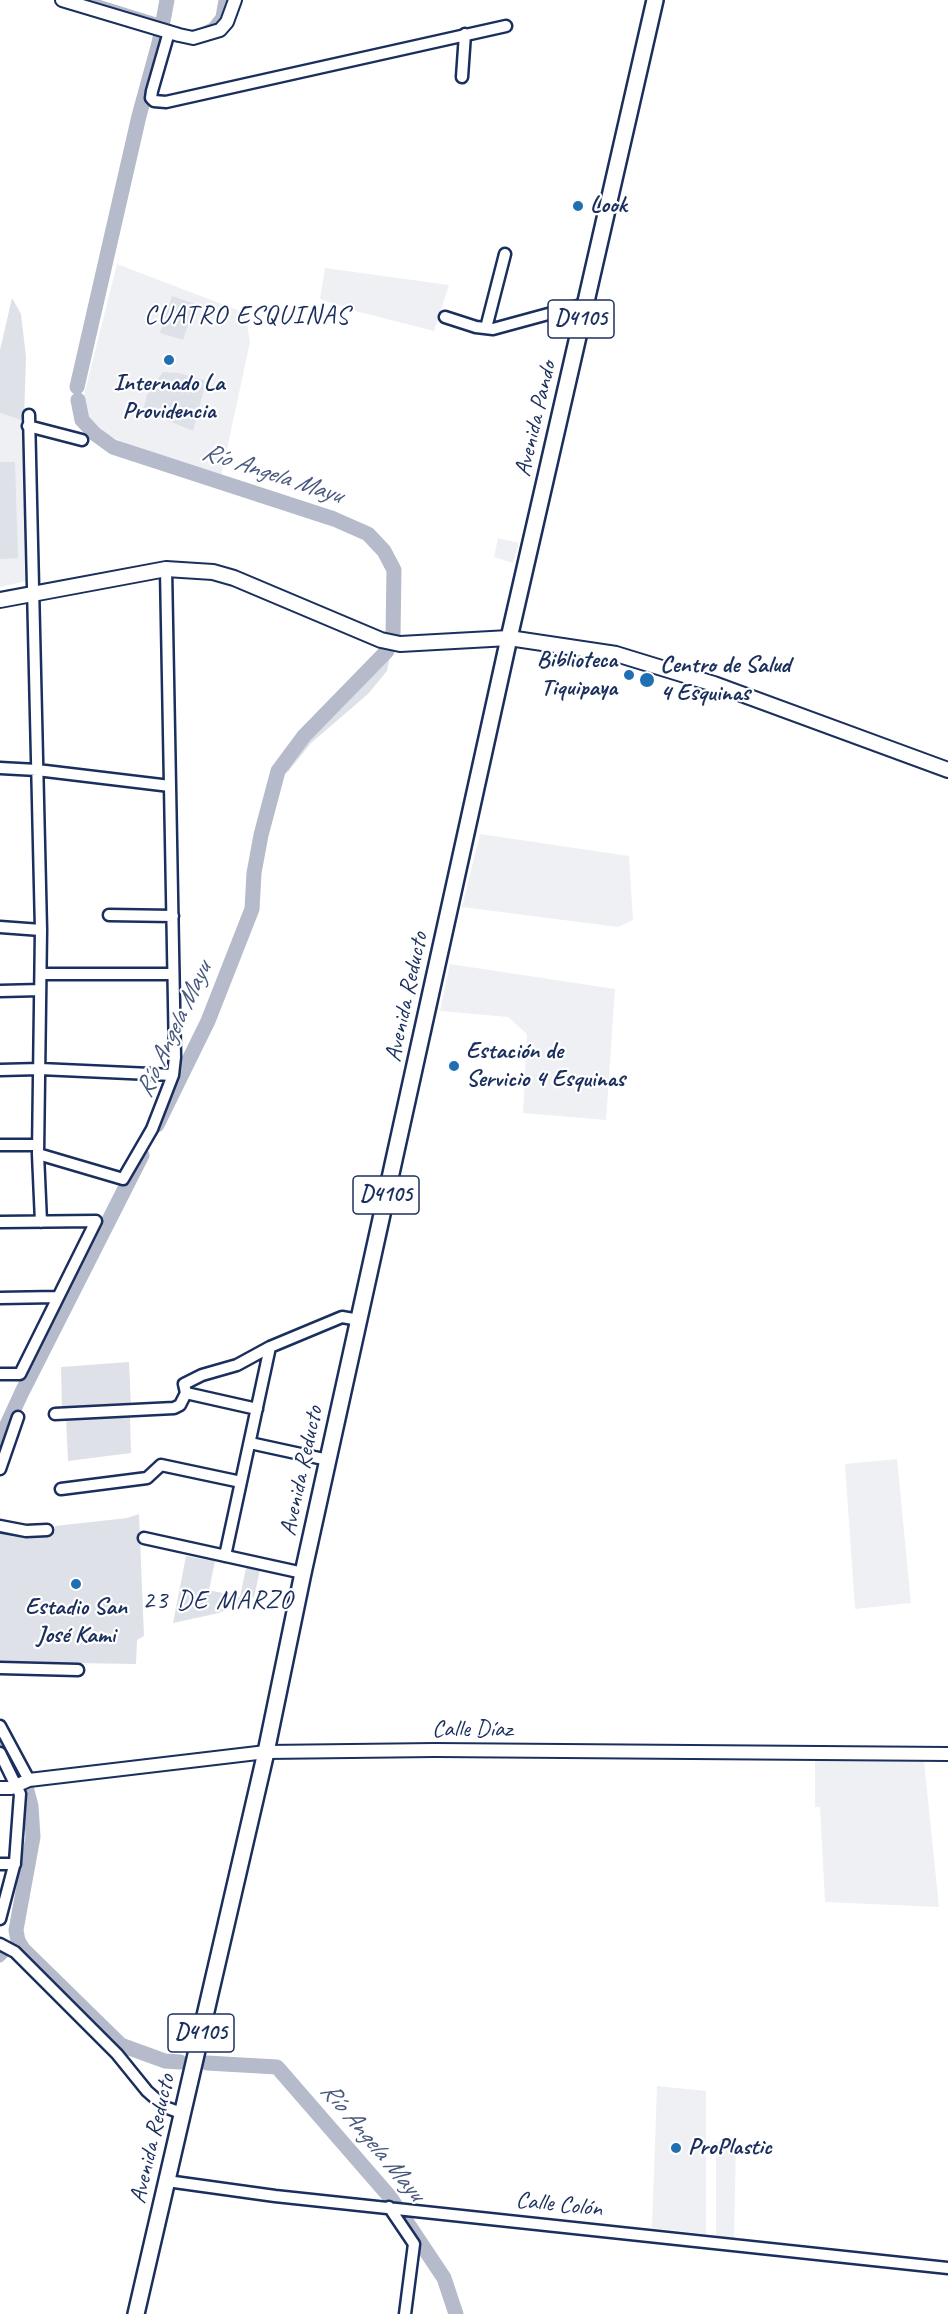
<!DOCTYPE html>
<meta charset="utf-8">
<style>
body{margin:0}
canvas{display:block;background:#fff}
</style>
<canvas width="948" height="2314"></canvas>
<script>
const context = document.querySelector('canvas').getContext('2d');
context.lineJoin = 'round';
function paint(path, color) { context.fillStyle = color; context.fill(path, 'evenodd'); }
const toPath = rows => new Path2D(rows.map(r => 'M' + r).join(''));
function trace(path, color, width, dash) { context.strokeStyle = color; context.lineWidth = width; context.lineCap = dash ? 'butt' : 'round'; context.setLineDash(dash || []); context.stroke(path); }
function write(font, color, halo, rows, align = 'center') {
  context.font = font + ' Caveat,sans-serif'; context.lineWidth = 4.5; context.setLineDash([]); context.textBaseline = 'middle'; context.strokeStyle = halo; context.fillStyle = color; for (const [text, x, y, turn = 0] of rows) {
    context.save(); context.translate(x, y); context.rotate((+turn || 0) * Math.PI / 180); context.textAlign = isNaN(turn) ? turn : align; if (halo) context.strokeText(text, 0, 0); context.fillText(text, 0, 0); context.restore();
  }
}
const built = toPath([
 [117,264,245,313,250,342,221,477,122,442,105,433,89,417,83,403,84,395],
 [325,268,449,285,434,331,359,312,320,299],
 [0,413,24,421,26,581,0,587],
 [498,538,519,543,513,563,494,557],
 [480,834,629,856,633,920,618,927,462,907],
 [450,964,615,989,606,1120,523,1113,527,1034,508,1017,440,1011],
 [897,1459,911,1603,855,1609,845,1464],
 [815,1757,924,1761,939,1907,825,1902,820,1807,815,1807],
 [657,2086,706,2091,706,2234,652,2228],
 [736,2141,734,2239,716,2239,716,2142]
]);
const green = toPath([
 [172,296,195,304,183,340,160,333],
 [12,298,21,314,26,357,24,421,0,413,0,350],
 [163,372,179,373,206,381,193,431,143,410,147,395],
 [0,462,15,462,18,558,0,559],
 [391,651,387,671,368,694,311,743,287,773,289,763,310,736,375,670],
 [129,1362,131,1406,62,1410,61,1367],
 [130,1415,131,1453,68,1461,66,1418],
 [139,1514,144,1636,137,1640,136,1664,8,1662,0,1664,0,1529,10,1532,55,1532,55,1526,127,1518],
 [186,1556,215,1561,209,1590,240,1597,246,1568,260,1570,254,1597,219,1613,173,1623]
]);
const canal = toPath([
 [85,0,156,22],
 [204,31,212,27,220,17,223,0],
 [0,1958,4,1954]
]);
const river = toPath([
 [77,387,139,116,159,43,167,0],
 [78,400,82,420,95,434,113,447,334,519,368,534,384,551,394,570,393,636],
 [157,1125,208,1021,252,909,254,873,261,835,278,771,304,736,387,651],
 [0,1440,22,1392,142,1155],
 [0,1739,20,1775],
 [26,1787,31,1806,33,1837,16,1930,18,1941,23,1949,121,2045,165,2061,180,2062],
 [207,2063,277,2067,390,2197,444,2278,456,2314]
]);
const minor = toPath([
 [169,32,152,91,151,98,154,101,166,102,506,26],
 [462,77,465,34],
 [445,317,476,327,493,329,585,304,595,308],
 [486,328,505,254],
 [29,415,41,930,38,1154,41,1222],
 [28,426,82,440],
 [0,768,37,770,170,786],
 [109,915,173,916],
 [0,927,41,930],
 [41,974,173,974],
 [0,991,40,990],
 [0,1070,40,1069,173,1075],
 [0,1145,38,1145],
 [38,1154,123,1179,152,1129,173,1075,175,1057,166,569],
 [0,1222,96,1221,20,1374,0,1374],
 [0,1298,57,1297],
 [186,1393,184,1384,202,1375,237,1365,270,1347,342,1317,359,1320],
 [55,1414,174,1408,180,1405,186,1393,257,1409],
 [250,1443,328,1460],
 [0,1469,18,1417],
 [61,1489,147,1478,161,1465,241,1482],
 [0,1526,26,1531,47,1530],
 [144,1538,303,1573],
 [225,1556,270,1347],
 [0,1668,78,1670],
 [0,1726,29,1780],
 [0,1753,20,1794,15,1862,0,1919],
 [0,1864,15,1864],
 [0,1944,15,1952,117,2054,147,2091,165,2107,181,2113],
 [167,2181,275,2196,948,2268],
 [389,2207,414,2244,405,2314]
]);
const tertiary = toPath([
 [62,0,179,35,193,38,220,30,227,22,235,0],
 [0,1788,11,1788,29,1780,266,1752,435,1750,948,1754]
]);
const secondary = toPath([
 [0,600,166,569,213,572,234,578,381,640,400,644,509,638,616,654,714,684,948,770]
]);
const primary = toPath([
 [136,2314,266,1752,303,1573,509,638,655,0]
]);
const markers = [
 [578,206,6,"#1f6fb2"],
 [169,360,6,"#1f6fb2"],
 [629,675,6,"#1f6fb2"],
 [647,680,8,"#1f6fb2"],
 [454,1066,6,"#1f6fb2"],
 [76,1584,6,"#1f6fb2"],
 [676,2148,6,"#1f6fb2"]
];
const shields = [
 [581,319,66],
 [386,1195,66],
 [201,2033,66]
];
const shieldNames = [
 ["D4105",581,319],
 ["D4105",386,1195],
 ["D4105",201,2033]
];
const poiNames = [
 ["Look",590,206],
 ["Internado La",169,384,"center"],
 ["Providencia",169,412,"center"],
 ["Biblioteca",617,661,"right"],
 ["Tiquipaya",617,689,"right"],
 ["Centro de Salud",660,666],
 ["4 Esquinas",660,694],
 ["Estación de",466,1052],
 ["Servicio 4 Esquinas",466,1080],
 ["Estadio San",76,1608,"center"],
 ["José Kami",76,1636,"center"],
 ["ProPlastic",688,2148]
];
const streetNames = [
 ["Avenida Pando",536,419,-77],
 ["Avenida Reducto",407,997,-78],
 ["Avenida Reducto",302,1471,-78],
 ["Calle Díaz",472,1730],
 ["Avenida Reducto",153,2139,-77],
 ["Calle Colón",559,2205,6]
];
const neighbourhoodNames = [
 ["CUATRO ESQUINAS",247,316],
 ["23 DE MARZO",218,1601]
];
const waterNames = [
 ["Río Angela Mayu",272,474,18],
 ["Río Angela Mayu",174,1030,-65],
 ["Río Angela Mayu",372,2142,50]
];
paint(built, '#eff0f4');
paint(green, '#dee1e7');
trace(canal, '#b5bbca', 9);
trace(river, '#b5bbca', 15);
trace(minor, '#1b2f5e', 15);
trace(tertiary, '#1b2f5e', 16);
trace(secondary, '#1b2f5e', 18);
trace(primary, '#1b2f5e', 20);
trace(minor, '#fff', 10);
trace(tertiary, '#fff', 12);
trace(secondary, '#fff', 14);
trace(primary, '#fff', 15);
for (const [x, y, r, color] of markers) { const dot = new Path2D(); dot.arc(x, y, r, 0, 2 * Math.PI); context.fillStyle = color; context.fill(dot); trace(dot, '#fff', 2); }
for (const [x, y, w] of shields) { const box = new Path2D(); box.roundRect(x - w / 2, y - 19, w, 38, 4.5); context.fillStyle = '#fff'; context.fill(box); trace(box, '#1b2f5e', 1.5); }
write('bold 22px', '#1b2f5e', null, shieldNames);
write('bold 24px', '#1b2f5e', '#fff', poiNames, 'left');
write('24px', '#1b2f5e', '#fff', streetNames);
context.letterSpacing = '1.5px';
write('26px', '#1b2f5e', '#fff', neighbourhoodNames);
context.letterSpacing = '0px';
write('italic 26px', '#49597e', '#fff', waterNames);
</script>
